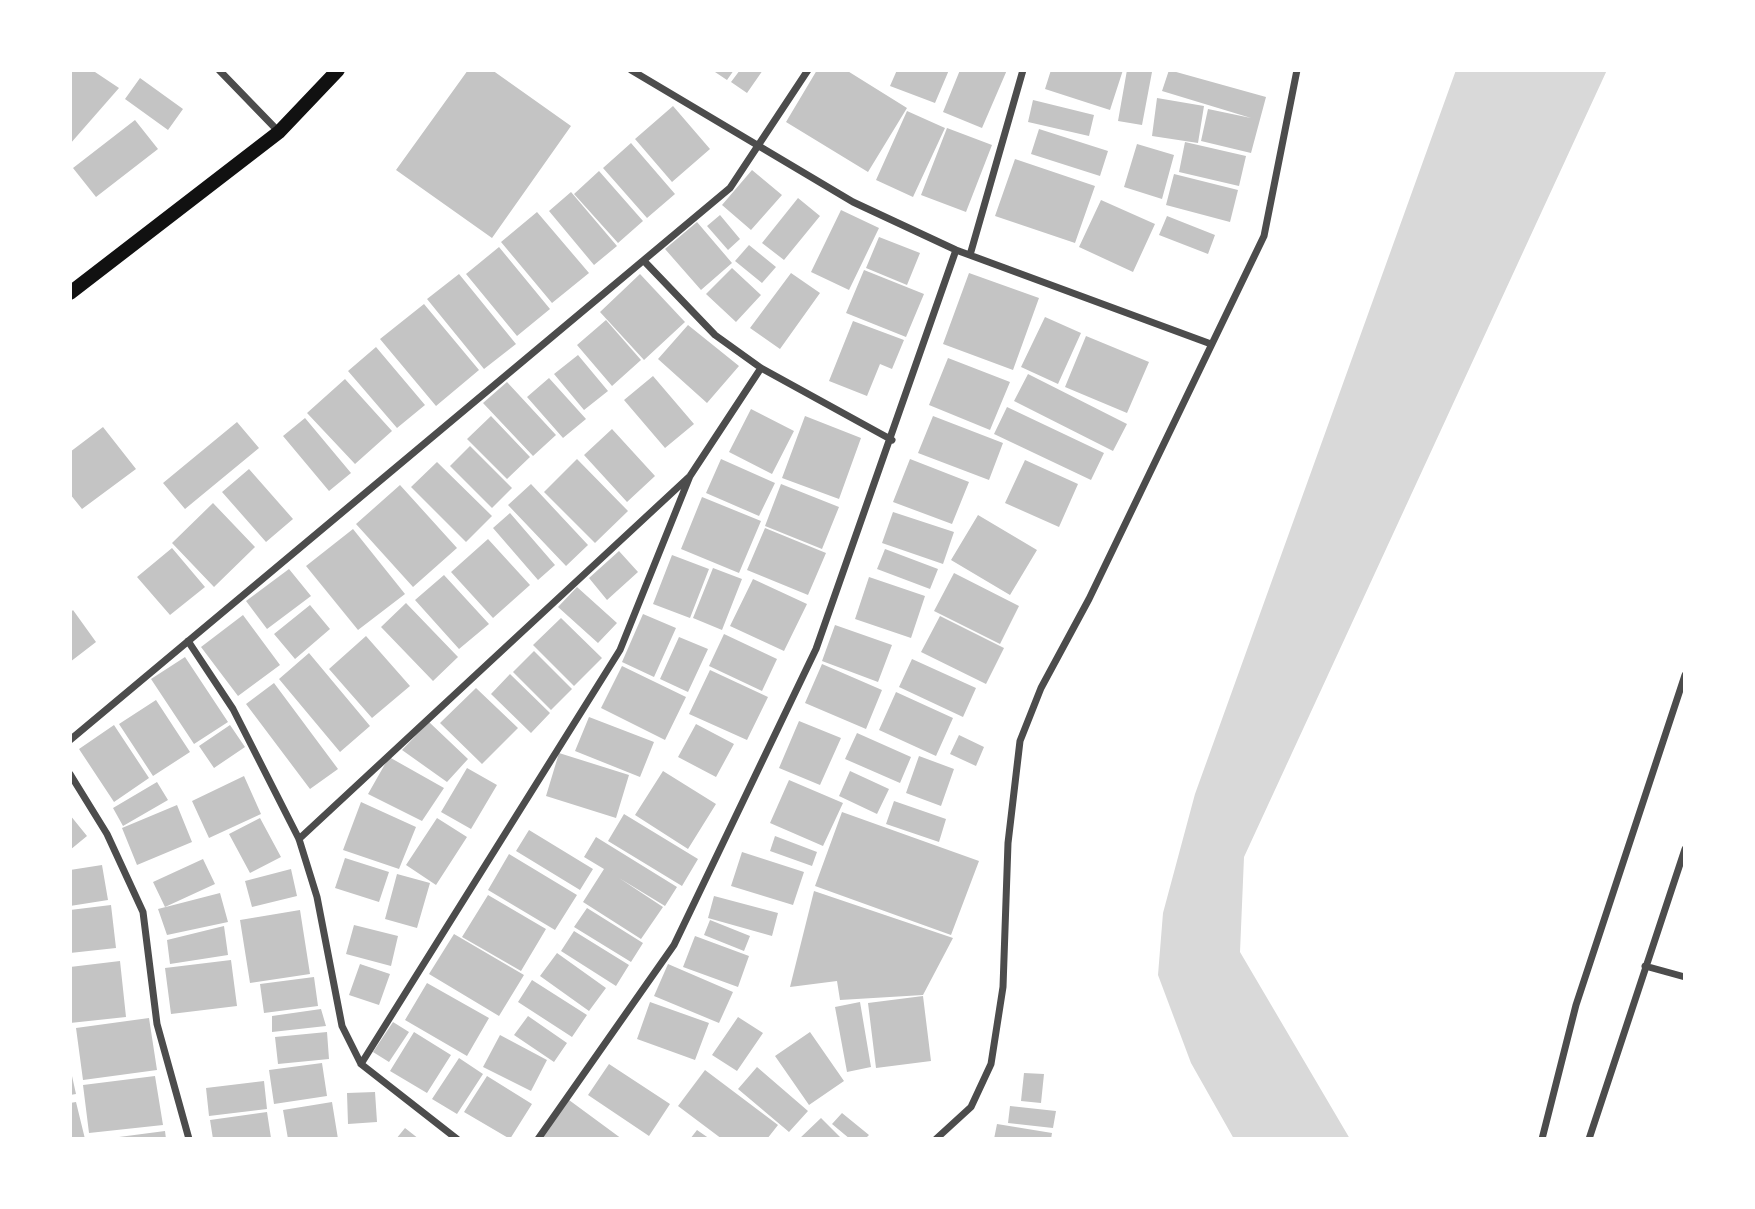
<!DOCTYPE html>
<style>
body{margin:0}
#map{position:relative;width:1755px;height:1209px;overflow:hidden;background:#fff;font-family:"Fira Sans Condensed",sans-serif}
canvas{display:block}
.frame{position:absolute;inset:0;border:72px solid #fff;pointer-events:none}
</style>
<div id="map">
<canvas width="1755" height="1209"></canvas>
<div class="frame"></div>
</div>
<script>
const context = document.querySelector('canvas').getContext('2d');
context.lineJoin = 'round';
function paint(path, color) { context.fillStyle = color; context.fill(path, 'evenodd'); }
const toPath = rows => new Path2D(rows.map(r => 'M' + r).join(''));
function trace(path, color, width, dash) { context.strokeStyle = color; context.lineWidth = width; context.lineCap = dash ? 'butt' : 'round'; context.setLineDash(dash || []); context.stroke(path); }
const water = toPath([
 [1456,70,1607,70,1244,857,1240,952,1350,1139,1234,1139,1191,1063,1158,975,1163,913,1195,794]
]);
const building = toPath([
 [70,70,92,70,119,88,70,144],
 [468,70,492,70,571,126,492,238,396,170],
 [712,70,734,70,727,80],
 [740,70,763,70,747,93,731,82],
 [817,70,846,70,907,108,868,172,786,122],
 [897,70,949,70,935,103,890,86],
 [960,70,1007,70,982,128,943,112],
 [1051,70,1123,70,1110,110,1045,89],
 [1127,70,1152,72,1142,125,1118,121],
 [1169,70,1266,97,1251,153,1201,141,1208,109,1251,118,1162,91],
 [140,78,183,109,168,130,125,99],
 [1157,98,1204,106,1198,143,1152,136],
 [1033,100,1094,115,1089,136,1028,122],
 [673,106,710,149,672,182,635,139],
 [907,111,945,128,913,197,876,180],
 [135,120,158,149,96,197,73,168],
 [947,128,992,145,966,212,921,195],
 [1039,129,1108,151,1100,176,1031,154],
 [1185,142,1246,156,1239,186,1179,172],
 [631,143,675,194,647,218,603,168],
 [1137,144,1174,155,1162,199,1124,187],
 [1015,159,1095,186,1075,243,995,216],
 [752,170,782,195,751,230,722,205],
 [599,171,643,221,618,243,574,194],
 [1174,174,1238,190,1230,222,1166,205],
 [571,192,617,246,594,265,549,211],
 [798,198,820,216,784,260,762,243],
 [1101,200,1155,224,1133,272,1079,247],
 [841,210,879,228,849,290,811,272],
 [537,212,589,273,552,303,501,242],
 [720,215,740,239,728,250,707,226],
 [1167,216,1215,235,1208,254,1159,235],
 [697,222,732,263,701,290,665,249],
 [879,237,920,253,907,285,866,268],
 [749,245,776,267,762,283,735,261],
 [499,247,550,309,517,336,466,274],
 [732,268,761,295,736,322,706,294],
 [864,270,924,294,906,337,846,313],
 [791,273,820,293,780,349,750,328],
 [969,273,1039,298,1013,370,943,344],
 [459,274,516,344,484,369,427,299],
 [640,274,685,322,644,360,600,312],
 [424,304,479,370,436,406,380,339],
 [1045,317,1081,333,1058,384,1021,367],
 [606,320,641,360,612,386,577,345],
 [853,321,904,340,892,369,880,364,867,396,829,381],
 [688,325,739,366,707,403,658,359],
 [1086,336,1149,362,1127,413,1065,387],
 [376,347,425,405,397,428,348,371],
 [578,355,608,391,584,410,554,374],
 [948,358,1010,382,990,430,929,405],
 [1028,374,1127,424,1113,451,1014,401],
 [653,376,694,424,665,448,624,400],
 [549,378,586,419,563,438,527,397],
 [345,379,392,431,355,464,307,413],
 [507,382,556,435,533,456,483,403],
 [1007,407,1104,453,1091,480,994,434],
 [751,409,794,431,772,474,729,452],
 [491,416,530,457,507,479,467,439],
 [805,416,861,438,839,499,782,478],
 [933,416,1003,443,989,480,918,453],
 [305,418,351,473,329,491,283,436],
 [237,422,259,448,185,509,163,483],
 [103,427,136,469,82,509,70,494,70,452],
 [612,429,655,476,627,502,584,455],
 [470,446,512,488,492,508,450,466],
 [577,459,628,511,595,543,544,492],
 [721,459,775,483,759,516,706,493],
 [910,459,969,482,952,524,893,502],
 [1025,460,1078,484,1059,527,1005,503],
 [437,462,492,516,466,542,411,487],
 [249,469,293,519,266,542,222,492],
 [531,484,588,545,566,566,508,505],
 [781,484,839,507,822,549,765,526],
 [400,485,457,548,413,587,356,524],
 [702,497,761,521,739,573,681,549],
 [213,503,255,547,214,587,172,543],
 [893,512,954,532,943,564,882,543],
 [510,513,555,565,538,580,493,528],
 [978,515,1037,550,1010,595,951,560],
 [765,528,826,553,808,595,747,570],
 [353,529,405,594,358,630,306,566],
 [488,539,530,585,493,618,451,572],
 [172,548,205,587,170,615,137,577],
 [885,549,938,569,930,589,877,569],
 [619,551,638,572,607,600,589,578],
 [672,555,709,569,690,618,653,604],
 [713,568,742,579,722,630,693,618],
 [289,569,311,596,267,629,246,601],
 [954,573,1019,606,1000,644,934,611],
 [444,575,489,624,459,649,415,600],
 [869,577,925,596,911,638,855,619],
 [753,579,807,604,784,651,730,626],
 [577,587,617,623,598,643,558,607],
 [406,603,458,657,433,681,381,627],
 [310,605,330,629,295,659,274,634],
 [73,610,96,642,70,662,70,613],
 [643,614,676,628,654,677,622,662],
 [243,615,280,665,238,696,201,647],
 [940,616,1004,648,986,684,921,652],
 [561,618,602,658,574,686,533,645],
 [835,625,892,645,878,682,822,661],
 [724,634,777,659,762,691,709,666],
 [366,636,410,686,372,718,329,669],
 [679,637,708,649,688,692,660,679],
 [534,651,572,689,551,710,513,672],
 [309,653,370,726,340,752,279,679],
 [185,657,228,722,194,744,151,679],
 [912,659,976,688,963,717,899,687],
 [822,664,882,690,866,729,805,703],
 [622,666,686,697,665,740,601,708],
 [710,670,768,697,747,740,689,714],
 [510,674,550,713,531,733,491,694],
 [274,683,338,769,310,789,246,704],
 [476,688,518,728,482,764,440,723],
 [896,692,953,718,936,756,879,730],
 [156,700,190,752,153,776,119,724],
 [589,717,654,742,640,777,575,751],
 [799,721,841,738,820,785,779,768],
 [429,722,468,759,447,782,402,750],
 [696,724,734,744,716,777,678,757],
 [114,725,149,778,114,802,79,749],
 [230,725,245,747,214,768,199,746],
 [857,733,911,757,900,783,845,759],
 [959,735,984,747,976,766,950,754],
 [559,753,629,775,616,818,546,796],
 [919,756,954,769,941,806,906,793],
 [389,757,444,788,422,821,368,794],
 [467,768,497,785,471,829,441,812],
 [663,771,716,804,688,849,635,815],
 [850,771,889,789,877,814,839,796],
 [244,776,261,814,209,838,192,801],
 [789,780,843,803,823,846,770,823],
 [157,782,168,800,123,826,113,808],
 [894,801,946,819,939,842,886,824],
 [361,802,416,827,399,869,343,850],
 [177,805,192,842,137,865,122,828],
 [842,812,979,861,951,935,815,886],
 [624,814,698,859,682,886,608,841],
 [70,815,87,836,70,850],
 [260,818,281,857,250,873,229,834],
 [437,818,467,837,436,885,406,865],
 [529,830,593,869,580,890,516,851],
 [775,836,817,852,812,866,770,851],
 [596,837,677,887,665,906,619,878,663,907,641,939,583,902,604,869,584,857],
 [742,852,804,872,793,905,731,886],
 [509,854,577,895,555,930,488,890],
 [345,858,389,872,379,902,335,888],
 [203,859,215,884,165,907,153,882],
 [102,865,108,900,70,906,70,870],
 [291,869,297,896,252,907,245,881],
 [397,874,430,883,417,928,385,919],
 [814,891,953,938,923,995,840,1000,837,981,790,987],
 [220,893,228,922,167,935,158,909],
 [488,895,546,929,521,971,462,937],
 [714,896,778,913,772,936,708,918],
 [111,905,116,948,70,953,70,910],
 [587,908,643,943,631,962,574,927],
 [300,910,310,974,250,983,240,920],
 [710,920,750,936,744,951,704,935],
 [354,925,398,936,391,966,346,954],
 [224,926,228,955,170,964,167,940],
 [574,931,629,965,616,986,561,951],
 [454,934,524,975,499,1016,429,974],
 [695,936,749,956,738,987,683,967],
 [557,953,606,988,589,1011,540,976],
 [231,960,237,1006,171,1014,165,968],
 [120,961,126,1017,70,1023,70,967],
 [360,964,390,974,379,1005,349,995],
 [668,964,733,992,719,1023,654,996],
 [314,977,318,1006,264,1013,260,984],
 [532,980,587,1015,572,1037,518,1002],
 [427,983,489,1018,467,1056,405,1020],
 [923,996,931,1061,876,1068,868,1003],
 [650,1002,709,1023,695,1060,637,1039],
 [860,1002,871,1067,847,1072,835,1007],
 [321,1009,326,1026,272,1032,272,1016],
 [528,1016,567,1043,554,1062,514,1035],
 [738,1017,763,1033,737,1071,712,1055],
 [149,1018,157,1070,83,1080,76,1028],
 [393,1022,409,1032,389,1062,373,1052],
 [327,1032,329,1059,278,1064,275,1037],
 [414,1032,451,1055,427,1093,390,1071],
 [810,1032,844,1081,809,1105,775,1056],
 [500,1035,547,1060,531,1091,483,1067],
 [459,1058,483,1074,457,1114,432,1099],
 [322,1063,327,1096,274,1104,269,1070],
 [609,1064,670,1104,649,1136,588,1095],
 [70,1067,76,1094,70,1095],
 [757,1067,808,1111,789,1132,738,1089],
 [705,1070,778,1125,767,1139,722,1139,678,1106],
 [1024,1073,1044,1074,1041,1103,1021,1101],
 [155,1076,163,1125,89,1133,83,1085],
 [487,1076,532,1104,510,1139,464,1112],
 [264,1081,267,1109,209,1116,206,1088],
 [375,1092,377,1122,348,1124,347,1093],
 [569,1100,622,1139,540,1139],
 [76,1102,85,1139,70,1139,70,1103],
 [332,1102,338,1139,288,1139,283,1110],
 [1010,1106,1056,1111,1053,1128,1008,1123],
 [267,1112,271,1138,213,1139,210,1120],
 [842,1113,869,1135,865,1139,850,1139,832,1124],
 [821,1118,842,1139,799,1139],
 [997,1124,1052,1133,1051,1139,994,1139],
 [405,1128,419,1139,396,1139],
 [697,1130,710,1139,690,1139],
 [165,1131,166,1139,119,1139,119,1137]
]);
const minor = toPath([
 [219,70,279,132],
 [631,70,853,202,956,250,1211,344],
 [970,255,1023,70],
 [645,262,715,335,761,368,892,440],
 [188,641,233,709,299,839,317,897,342,1026,361,1064,457,1139],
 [70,740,730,188,808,70],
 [70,774,107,834,143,912,157,1024,189,1139],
 [299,839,690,476,761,368],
 [1645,966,1685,977],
 [361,1064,620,650,690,476],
 [538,1139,674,945,816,649,956,250],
 [936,1139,971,1107,991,1064,1003,987,1008,843,1020,741,1041,688,1089,599,1264,236,1297,70],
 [1542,1139,1576,1005,1685,675],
 [1589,1139,1685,849]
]);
const secondary = toPath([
 [70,293,279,132,338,70]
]);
paint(water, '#d9d9d9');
paint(building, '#c4c4c4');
trace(minor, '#4c4c4c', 7);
trace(secondary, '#111', 14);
</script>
